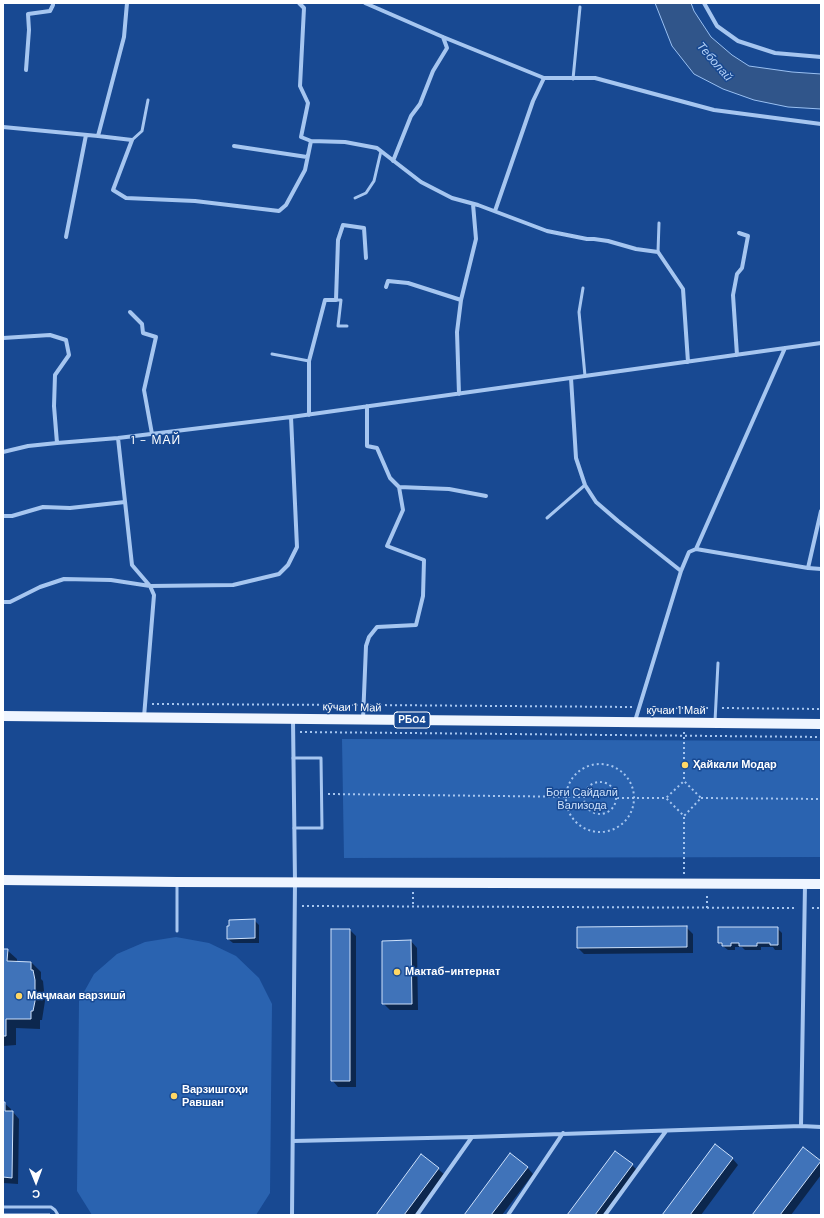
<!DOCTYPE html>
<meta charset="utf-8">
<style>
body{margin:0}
#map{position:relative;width:824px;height:1218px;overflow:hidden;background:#184992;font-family:"DM Sans",sans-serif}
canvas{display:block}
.frame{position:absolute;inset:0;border:4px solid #fff;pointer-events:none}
.north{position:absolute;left:16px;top:1162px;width:40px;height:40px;-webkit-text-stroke:3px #184992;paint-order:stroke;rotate:179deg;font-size:11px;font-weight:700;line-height:16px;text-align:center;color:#fff}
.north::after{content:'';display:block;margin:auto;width:14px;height:18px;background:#fff;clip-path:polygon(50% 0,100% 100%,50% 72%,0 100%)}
</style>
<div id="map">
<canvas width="824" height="1218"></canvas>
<div class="frame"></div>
<div class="north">С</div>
</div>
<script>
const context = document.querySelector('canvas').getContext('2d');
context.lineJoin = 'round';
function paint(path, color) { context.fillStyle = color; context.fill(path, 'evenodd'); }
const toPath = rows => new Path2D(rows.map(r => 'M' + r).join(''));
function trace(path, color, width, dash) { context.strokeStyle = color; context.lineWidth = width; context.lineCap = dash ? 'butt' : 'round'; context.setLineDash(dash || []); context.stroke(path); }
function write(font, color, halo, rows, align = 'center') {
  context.font = font + ' "DM Sans",sans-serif'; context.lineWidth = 3; context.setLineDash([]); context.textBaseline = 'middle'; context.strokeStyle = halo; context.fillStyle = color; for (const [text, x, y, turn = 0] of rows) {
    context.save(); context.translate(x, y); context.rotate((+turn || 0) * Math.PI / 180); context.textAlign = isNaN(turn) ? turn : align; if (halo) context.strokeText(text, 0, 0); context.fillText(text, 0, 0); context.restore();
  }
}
const green = toPath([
 [342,739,821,741,821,857,344,858],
 [176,937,209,943,236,956,259,978,272,1004,270,1193,256,1215,92,1215,77,1191,79,1001,94,974,117,954,145,942]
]);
const water = toPath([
 [655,3,691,3,694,11,711,37,732,55,749,66,792,72,821,74,821,109,788,107,754,100,723,89,694,74,672,46,655,3]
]);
const shadow = toPath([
 [254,920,259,925,259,943,233,943,228,939],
 [686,927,693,934,693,953,584,954,578,948],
 [777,928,782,933,782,950,775,950,773,947,761,947,761,950,745,950,742,947,735,947,735,950,728,950,719,943],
 [350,930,356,936,356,1087,338,1087,332,1080],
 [411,941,417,948,418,1010,390,1010,383,1003],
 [3,950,7,950,17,959,17,962,31,962,41,972,41,979,43,981,45,1001,42,1020,40,1020,40,1029,16,1028,16,1045,3,1046],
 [3,1103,4,1103,11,1109,11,1112,13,1112,19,1119,18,1184,3,1183],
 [804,1148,821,1161,821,1175,791,1215,754,1215],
 [732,1158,738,1165,701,1215,663,1215],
 [632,1165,638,1171,606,1215,568,1215],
 [527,1167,533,1174,502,1215,465,1215],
 [438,1169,445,1175,415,1215,377,1215]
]);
const building = toPath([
 [255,919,255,938,227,939,227,926,229,926,229,920,255,919],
 [687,926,687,947,577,948,577,927,687,926],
 [718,927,778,927,778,945,770,945,770,943,757,943,757,946,739,946,739,943,731,943,731,946,722,946,722,943,718,943,718,927],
 [331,929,350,929,350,1081,331,1081,331,929],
 [411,940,412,1004,382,1004,382,941,411,940],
 [3,949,8,949,7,961,31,962,31,970,33,970,35,980,35,1001,33,1011,31,1011,31,1019,6,1019,6,1036,3,1036,3,949],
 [3,1102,5,1102,5,1111,13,1111,12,1178,3,1177,3,1102],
 [715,1144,733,1158,690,1215,662,1215,715,1144],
 [803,1147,821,1161,780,1215,752,1215,803,1147],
 [615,1151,633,1164,595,1215,567,1215,615,1151],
 [510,1153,528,1167,491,1215,464,1215,510,1153],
 [421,1154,439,1168,404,1215,376,1215,421,1154],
 [3,1214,50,1214,50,1215,3,1215,3,1214]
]);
const path = toPath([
 [152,704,358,705],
 [370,705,632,707],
 [646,708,710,708],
 [722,708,821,709],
 [300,732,821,737],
 [684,732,684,781],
 '566 798a34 34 0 1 1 68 0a34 34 0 1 1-68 0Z',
 '584 798a16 16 0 1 1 32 0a16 16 0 1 1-32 0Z',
 [328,794,584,797],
 [617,798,666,798,684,816,701,798,684,781,666,798],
 [701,798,821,799],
 [684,874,684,817],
 [413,892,413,906],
 [302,906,797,908],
 [707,908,707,893],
 [812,908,821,908]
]);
const service = toPath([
 [573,79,580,7],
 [132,140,142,131,148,100],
 [355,198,366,193,374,181,381,151],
 [658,252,659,223],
 [583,288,579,312,585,376],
 [336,300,341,300,338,326,347,326],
 [272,354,309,361],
 [547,518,585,485],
 [715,721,718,663],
 [293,758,321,758,322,828,294,828],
 [177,884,177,931],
 [3,1207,51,1207,55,1210,58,1215]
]);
const minor = toPath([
 [365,3,443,37,544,78,595,78,714,110,821,124],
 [704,3,717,26,738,41,775,53,821,57],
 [26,70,29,30,28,14,50,11,53,5,53,3],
 [3,127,98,136,124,37,127,3],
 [98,136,132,140,113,190,126,198,195,201,279,211,286,205,305,170,311,141,301,137,308,103,300,86,304,8,299,3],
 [311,141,345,142,377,148,421,182,452,198,478,205,547,231,587,239,594,239,608,241,636,249,658,252,683,289,688,362],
 [234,146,307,157],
 [393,161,411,116,420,104,433,71,447,48,443,37],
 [495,211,533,101,544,78],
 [66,237,86,135],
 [386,287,388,281,408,283,461,300],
 [130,312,142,324,143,333,156,337,144,390,152,434],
 [3,338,50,335,66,340,69,355,55,375,54,406,57,443],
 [737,355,733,295,737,274,742,268,748,236,739,233],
 [571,378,576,458,585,485,596,502,618,521,681,571],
 [459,394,457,332,461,300,476,239,473,204],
 [309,415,309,361,325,300,336,300,338,240,343,225,364,228,366,258],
 [118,438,132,565,150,586,154,595,144,717],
 [3,452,28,446,57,443,118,438,291,417,821,343],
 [399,487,449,489,486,496],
 [3,516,12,516,43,507,70,508,125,502],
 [696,549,808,568,821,569],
 [808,568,821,511],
 [3,602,10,602,40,587,64,579,111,580,150,586,233,585,279,574,288,565,297,547,291,417],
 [363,719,366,646,369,637,377,627,416,625,423,596,424,560,387,546,403,510,399,487,390,478,377,448,367,446,367,406],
 [635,721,681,571,689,552,696,549,785,348],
 [801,1126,821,1127],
 [293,1141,472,1137,801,1126,805,885],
 [292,1215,295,882,293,720],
 [417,1215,472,1137],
 [508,1215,563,1133],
 [605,1215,666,1131]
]);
const primary = toPath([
 [3,716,821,724],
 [3,880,177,882,821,884]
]);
const markers = [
 [685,765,4,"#ffd765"],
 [397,972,4,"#ffd765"],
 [19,996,4,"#ffd765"],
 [174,1096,4,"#ffd765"]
];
const shields = [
 [412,720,36]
];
const shieldNames = [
 ["РБ04",412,720]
];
const streetNames = [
 ["кӯчаи 1 Май",352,708,1],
 ["кӯчаи 1 Май",676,711]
];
const poiNames = [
 ["Ҳайкали Модар",693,765],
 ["Мактаб-интернат",405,972],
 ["Маҷмааи варзишӣ",27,996],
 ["Варзишгоҳи",182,1090],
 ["Равшан",182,1103]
];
const parkNames = [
 ["Боғи Сайдалӣ",582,793],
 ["Вализода",582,806]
];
const waterNames = [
 ["Теболай",714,62,49]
];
const neighbourhoodNames = [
 ["1 - МАЙ",156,441]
];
paint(green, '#2a63b0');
paint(water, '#30558a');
trace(water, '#99c0f2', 1);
paint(shadow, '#0007');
paint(building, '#4073b9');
trace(building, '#cde1fb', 1);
trace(path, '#a6c6f0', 2, [2, 3]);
trace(service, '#a6c6f0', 3);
trace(minor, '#a6c6f0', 4);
trace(primary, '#eff5ff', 10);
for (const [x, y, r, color] of markers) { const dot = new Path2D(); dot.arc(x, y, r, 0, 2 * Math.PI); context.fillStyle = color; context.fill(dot); trace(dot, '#184992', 1.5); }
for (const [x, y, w] of shields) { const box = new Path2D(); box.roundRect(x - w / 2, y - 8, w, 16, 3); context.fillStyle = '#184992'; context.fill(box); trace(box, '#fff', 1); }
write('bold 10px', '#fff', null, shieldNames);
write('11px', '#fff', '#184992', streetNames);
write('bold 11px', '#fff', '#184992', poiNames, 'left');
write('11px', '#cde1fb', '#184992', parkNames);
write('italic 12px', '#b2d0f7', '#184992', waterNames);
context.letterSpacing = '1px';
write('12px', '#fff', '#184992', neighbourhoodNames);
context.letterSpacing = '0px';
</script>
